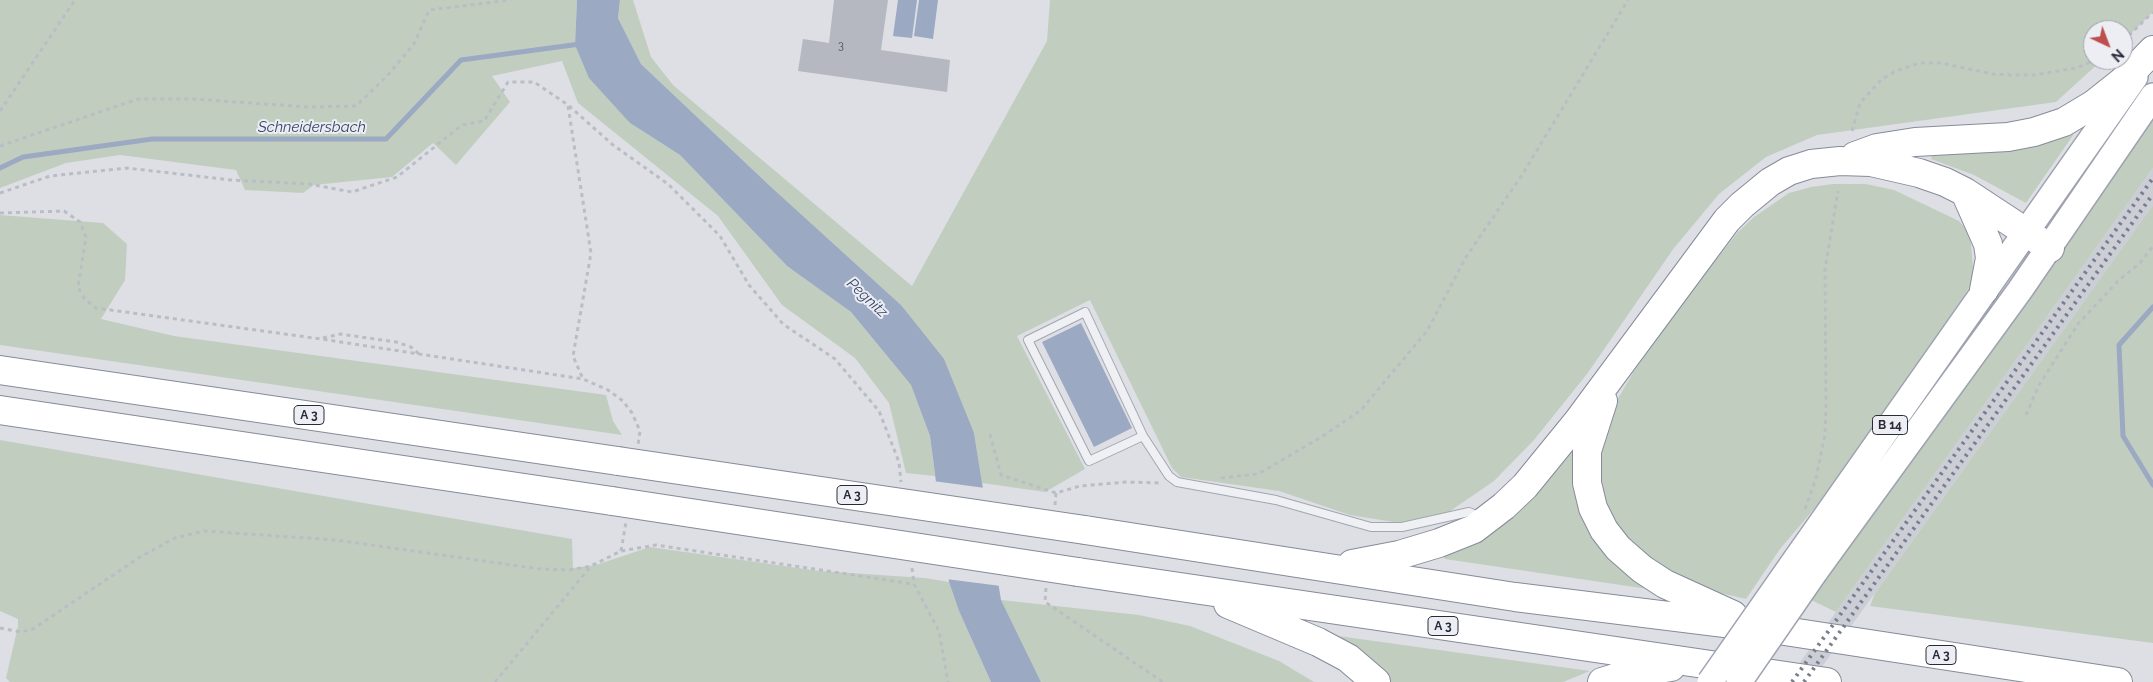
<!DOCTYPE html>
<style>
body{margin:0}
#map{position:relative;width:2153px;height:682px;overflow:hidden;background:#dddfe5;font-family:Raleway,sans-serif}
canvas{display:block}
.north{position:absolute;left:2083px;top:20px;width:50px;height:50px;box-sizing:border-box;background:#eceef3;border:1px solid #9ea0a9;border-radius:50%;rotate:137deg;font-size:14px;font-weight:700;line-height:20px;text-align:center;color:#282c3a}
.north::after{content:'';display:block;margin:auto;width:18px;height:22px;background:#be4f4f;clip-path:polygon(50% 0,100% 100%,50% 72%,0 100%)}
</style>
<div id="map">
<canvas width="2153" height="682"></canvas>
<div class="north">N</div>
</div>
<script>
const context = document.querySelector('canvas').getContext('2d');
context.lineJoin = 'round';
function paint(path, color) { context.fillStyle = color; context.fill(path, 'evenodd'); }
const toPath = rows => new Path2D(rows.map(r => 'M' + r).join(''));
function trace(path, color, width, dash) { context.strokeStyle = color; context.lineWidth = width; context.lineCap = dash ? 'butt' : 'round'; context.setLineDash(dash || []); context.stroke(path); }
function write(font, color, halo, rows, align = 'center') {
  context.font = font + ' Raleway,sans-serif'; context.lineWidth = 4; context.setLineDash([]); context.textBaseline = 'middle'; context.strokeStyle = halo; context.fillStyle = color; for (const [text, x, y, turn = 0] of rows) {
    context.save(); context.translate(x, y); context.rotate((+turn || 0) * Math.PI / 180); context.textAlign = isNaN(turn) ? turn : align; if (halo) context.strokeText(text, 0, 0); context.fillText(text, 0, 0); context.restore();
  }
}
const built = toPath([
 [2153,168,2153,205,1811,682,1786,682]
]);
const green = toPath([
 [0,0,577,0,575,45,630,123,680,155,787,266,851,312,911,385,930,436,935,476,906,473,889,403,855,358,782,305,718,216,578,103,562,61,492,76,510,102,456,165,433,143,392,177,314,185,303,193,245,190,236,170,120,155,66,163,0,188],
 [620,0,633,0,651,57,673,85,912,286,1047,41,1050,0,2153,0,2153,12,2123,41,2123,30,2093,30,2093,60,2102,60,2056,102,1817,135,1766,157,1719,194,1674,248,1587,374,1534,440,1494,481,1440,518,1400,523,1350,515,1279,491,1181,477,1172,468,1090,300,1017,336,1085,469,1045,492,982,483,974,433,901,305,770,186,641,64,618,18],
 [2153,113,2153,168,1836,612,1811,600],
 [2074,134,2026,203,1974,175,1931,159,1932,155,1983,151,2053,140],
 [1833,184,1866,184,1894,190,1959,221,1970,233,1974,279,1955,312,1819,503,1780,549,1746,599,1720,593,1659,567,1613,527,1601,491,1599,445,1609,414,1634,371,1696,285,1738,232,1754,217,1789,193,1811,187],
 [2153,205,2153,643,1870,606,1875,593],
 [0,215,103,223,127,244,125,280,101,319,174,336,606,395,613,421,622,435,0,345],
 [1579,435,1576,461,1648,589,1445,559,1443,555],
 [0,440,572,539,573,568,596,565,650,547,819,571,925,578,949,582,959,611,991,682,10,682,6,678,18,626,18,619,0,611],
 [1001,600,1139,615,1190,626,1279,661,1314,682,1041,682],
 [1331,635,1590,671,1563,682,1390,682]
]);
const water = toPath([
 [577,0,620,0,618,18,641,64,770,186,901,305,944,359,974,433,1001,600,1041,682,991,682,959,611,949,582,930,436,911,385,851,312,787,266,680,155,630,123,589,78,575,45],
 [898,0,917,0,912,38,893,36],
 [919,0,938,0,933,39,914,36],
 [1081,323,1132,428,1094,447,1042,342]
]);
const pier = toPath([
 [933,481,985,488,1001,586,946,579]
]);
const stream = toPath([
 [0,168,23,157,152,139,386,139,461,60,580,44],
 [2153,307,2119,345,2123,436,2153,485]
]);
const building = toPath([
 [834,0,888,0,881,50,950,60,947,92,798,71,803,39,829,43]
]);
const path = toPath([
 [2123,41,2153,12],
 [568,106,591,253,573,356,583,379],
 [0,111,75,0],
 [1852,131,1860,103,1882,79,1896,71,1919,63,1941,63,1992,74,2011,75,2034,75,2076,68,2096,60],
 [0,146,138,99,193,99,308,107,356,106,387,76,414,44,429,10,511,0],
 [0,193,50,176,127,168,231,180,309,184,352,192,397,177,462,125,484,121,508,82,534,82,568,105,613,145,668,184,720,236,749,285,783,324,835,359,879,411,899,462,901,482],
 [0,213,64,211,80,222,86,237,78,287,84,298,96,308,321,339,583,379,608,390,623,401,632,413,640,431,638,445],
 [323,338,340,334,396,342,411,347,419,354],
 [2026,415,2039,385,2078,324,2118,281,2140,263,2153,246],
 [990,434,1001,475,1056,493,1080,486,1126,482,1160,483],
 [1221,478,1258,474,1323,436,1361,410,1427,331,1466,257,1522,175,1628,0],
 [1055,505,1056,493],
 [1805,509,1816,478,1825,435,1826,407,1825,269,1838,191],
 [621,551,626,522],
 [912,568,914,584,939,631,948,682],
 [1046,588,1045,602,1163,682],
 [0,628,21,632,33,629,140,557,175,538,204,531,336,540,540,569,570,570,591,566,621,551,656,545,913,584],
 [495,682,591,566]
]);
const service = toPath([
 [1143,436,1089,461,1028,340,1085,312,1143,436,1169,476,1177,482,1276,500,1371,527,1402,527,1469,512,1481,517]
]);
const primary = toPath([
 [1796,559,2135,77],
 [1815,572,2020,290,2153,96]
]);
const motorway = toPath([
 [1855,156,1877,148,1915,142,2008,137,2034,132,2064,122,2094,104,2123,81,2153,50],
 [1965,192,1988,244,1990,258,1984,290],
 [0,370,618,461],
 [1603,401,1587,451,1587,483,1593,508,1604,530,1618,548,1642,569,1665,584,1733,615],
 [0,410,612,501],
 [1085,530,1515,597,1765,628,2118,682],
 [1352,564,1399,555,1439,543,1474,529,1504,506,1525,486,1578,421,1727,220,1742,205,1770,182,1789,171,1811,164,1840,161,1871,162,1919,173,1945,182,1965,192,2050,248],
 [1078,572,1827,682],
 [1228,604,1318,642,1348,658,1376,682],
 [1602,682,1628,674,1671,667]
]);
const rail = toPath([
 [1792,682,2153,178],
 [1804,682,2153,194]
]);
const primaryBridge = toPath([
 [1710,682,1796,559],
 [1739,682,1815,572]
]);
const motorwayBridge = toPath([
 [618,461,1085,530],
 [612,501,1078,572]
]);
const numberNames = [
 ["3",841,46]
];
const shields = [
 [309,415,30],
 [1890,425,35],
 [852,495,30],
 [1443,626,30],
 [1941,655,30]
];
const shieldNames = [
 ["A 3",309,415],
 ["B 14",1890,425],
 ["A 3",852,495],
 ["A 3",1443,626],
 ["A 3",1941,655]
];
const waterNames = [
 ["Schneidersbach",312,127],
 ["Pegnitz",867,298,43]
];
paint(built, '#ccced6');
paint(green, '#c1cebf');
paint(water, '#9ca9c2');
paint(pier, '#dddfe5');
trace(stream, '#9ca9c2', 5);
paint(building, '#b5b8c1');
trace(service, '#a3a6ae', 10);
trace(primary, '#9ea2b0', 28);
trace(motorway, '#868b9a', 30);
trace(path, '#bbbdc4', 3, [4, 4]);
trace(service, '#eff0f4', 8);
trace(primary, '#fff', 25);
trace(motorway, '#fff', 28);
trace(rail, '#797d8d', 4, [2.5, 5]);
trace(primaryBridge, '#9ea2b0', 28, []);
trace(motorwayBridge, '#868b9a', 30, []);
trace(primaryBridge, '#fff', 25);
trace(motorwayBridge, '#fff', 28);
write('11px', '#4b4f5c', null, numberNames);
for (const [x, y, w] of shields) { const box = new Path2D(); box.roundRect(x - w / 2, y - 9.5, w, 19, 4); context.fillStyle = '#eceef3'; context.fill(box); trace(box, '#282c3a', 1); }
write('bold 12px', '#282c3a', null, shieldNames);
write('italic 15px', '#374669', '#eceef3', waterNames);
</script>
